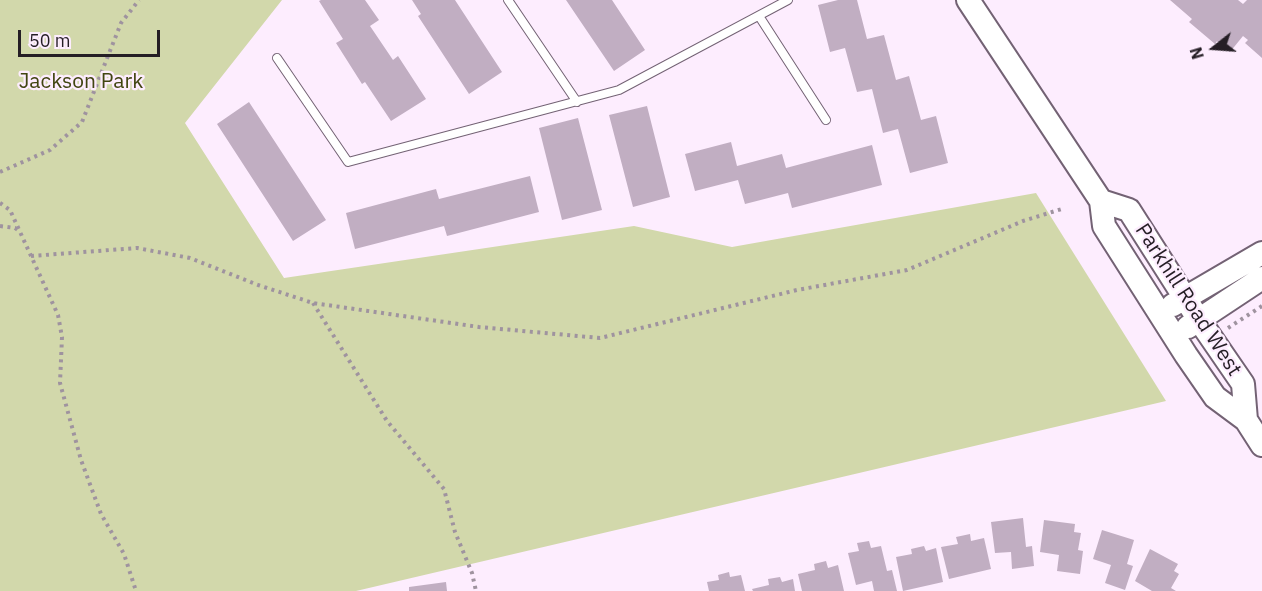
<!DOCTYPE html>
<style>
body{margin:0}
#map{position:relative;width:1262px;height:591px;overflow:hidden;background:#fdedfe;font-family:"IBM Plex Sans",sans-serif}
canvas{display:block}
.north{position:absolute;left:1184px;top:18px;width:60px;height:60px;-webkit-text-stroke:4px #fdedfe;paint-order:stroke;rotate:253deg;font-size:16px;font-weight:700;line-height:24px;text-align:center;color:#251e25}
.north::after{content:'';display:block;margin:auto;width:21px;height:27px;background:#251e25;clip-path:polygon(50% 0,100% 100%,50% 72%,0 100%)}
.scale{position:absolute;left:18px;top:30px;width:142px;height:27px;box-sizing:border-box;border:3px solid #251e25;border-top:0;padding-left:8px;font-size:18px;line-height:21px;white-space:nowrap;color:#251e25;-webkit-text-stroke:4px #fdedfe;paint-order:stroke}
</style>
<div id="map">
<canvas width="1262" height="591"></canvas>
<div class="north">N</div>
<div class="scale">50 m</div>
</div>
<script>
const context = document.querySelector('canvas').getContext('2d');
context.lineJoin = 'round';
function paint(path, color) { context.fillStyle = color; context.fill(path, 'evenodd'); }
const toPath = rows => new Path2D(rows.map(r => 'M' + r).join(''));
function trace(path, color, width, dash) { context.strokeStyle = color; context.lineWidth = width; context.lineCap = dash ? 'butt' : 'round'; context.setLineDash(dash || []); context.stroke(path); }
function write(font, color, halo, rows, align = 'center') {
  context.font = font + ' "IBM Plex Sans",sans-serif'; context.lineWidth = 4.5; context.setLineDash([]); context.textBaseline = 'middle'; context.strokeStyle = halo; context.fillStyle = color; for (const [text, x, y, turn = 0] of rows) {
    context.save(); context.translate(x, y); context.rotate((+turn || 0) * Math.PI / 180); context.textAlign = isNaN(turn) ? turn : align; if (halo) context.strokeText(text, 0, 0); context.fillText(text, 0, 0); context.restore();
  }
}
const green = toPath([
 [0,0,282,0,185,123,284,278,634,226,732,247,1036,193,1166,401,356,591,0,591]
]);
const building = toPath([
 [321,0,365,0,379,20,370,26,393,60,398,56,426,99,391,121,365,82,362,84,336,43,343,39,319,1],
 [412,0,455,0,502,72,469,94,418,16,421,14],
 [566,0,612,0,645,50,614,71],
 [838,0,857,0,867,39,884,35,896,80,909,76,921,120,936,116,948,163,910,173,898,129,883,133,872,89,857,92,845,48,830,52,818,5],
 [1170,0,1238,0,1243,4,1247,0,1262,0,1262,58,1245,43,1248,40,1243,36,1230,52,1217,41,1215,44,1189,22,1192,19],
 [249,102,326,220,293,241,217,124],
 [647,106,670,197,633,207,609,115],
 [578,118,602,210,562,220,539,128],
 [731,142,737,166,782,154,786,168,872,145,882,185,792,208,788,193,745,204,738,180,695,191,685,154],
 [530,176,539,212,447,236,444,226,355,249,346,213,436,189,439,199],
 [1023,518,1026,547,1032,546,1034,566,1012,569,1011,552,995,553,991,522],
 [1044,520,1075,524,1074,532,1081,533,1078,550,1083,551,1080,574,1057,571,1059,555,1040,552],
 [1102,530,1134,540,1127,564,1133,566,1125,590,1105,583,1111,565,1093,559],
 [970,534,971,541,984,538,991,569,949,579,941,547,958,544,956,537],
 [869,541,871,548,881,546,887,571,892,570,897,591,874,591,872,581,856,585,848,553,859,551,857,543],
 [924,546,926,551,936,548,943,582,903,591,896,557,912,554,911,549],
 [1150,549,1178,564,1174,571,1179,574,1171,588,1176,591,1152,591,1135,581],
 [826,561,828,568,838,565,844,591,802,591,798,574,815,570,814,564],
 [729,572,730,577,741,575,745,591,709,591,707,582,719,580,718,575],
 [780,577,782,582,793,579,795,591,753,591,752,589,769,585,768,579],
 [446,582,447,591,409,591,409,587]
]);
const path = toPath([
 [0,172,50,150,82,122,121,23,139,0],
 [0,203,10,210,58,315,62,337,60,383,81,460,101,514,124,554,136,591],
 [0,226,15,228,19,231],
 [31,256,137,248,190,258,258,285,313,303,479,327,600,338,797,290,907,270,1023,221,1065,208],
 [313,303,387,421,444,489,455,532,472,573,476,591],
 [1228,328,1262,306]
]);
const lane = toPath([
 [508,0,577,102],
 [759,16,826,120],
 [277,58,348,162,619,90,788,0]
]);
const secondary = toPath([
 [968,0,1101,201,1104,226,1186,355,1215,397,1246,420,1262,445],
 [1101,201,1129,210,1199,320,1243,384,1246,420],
 [1173,305,1262,253],
 [1188,327,1262,278]
]);
const parkNames = [
 ["Jackson Park",81,82]
];
const streetNames = [
 ["Parkhill Road West",1188,300,57]
];
paint(green, '#d2d8ab');
paint(building, '#c1aec2');
trace(lane, '#736274', 10);
trace(secondary, '#736274', 26);
trace(path, '#9f939f', 4, [3, 4.5]);
trace(lane, '#fff', 8);
trace(secondary, '#fff', 22);
write('21px', '#414511', '#fdedfe', parkNames);
write('21px', '#251e25', '#fdedfe', streetNames);
</script>
